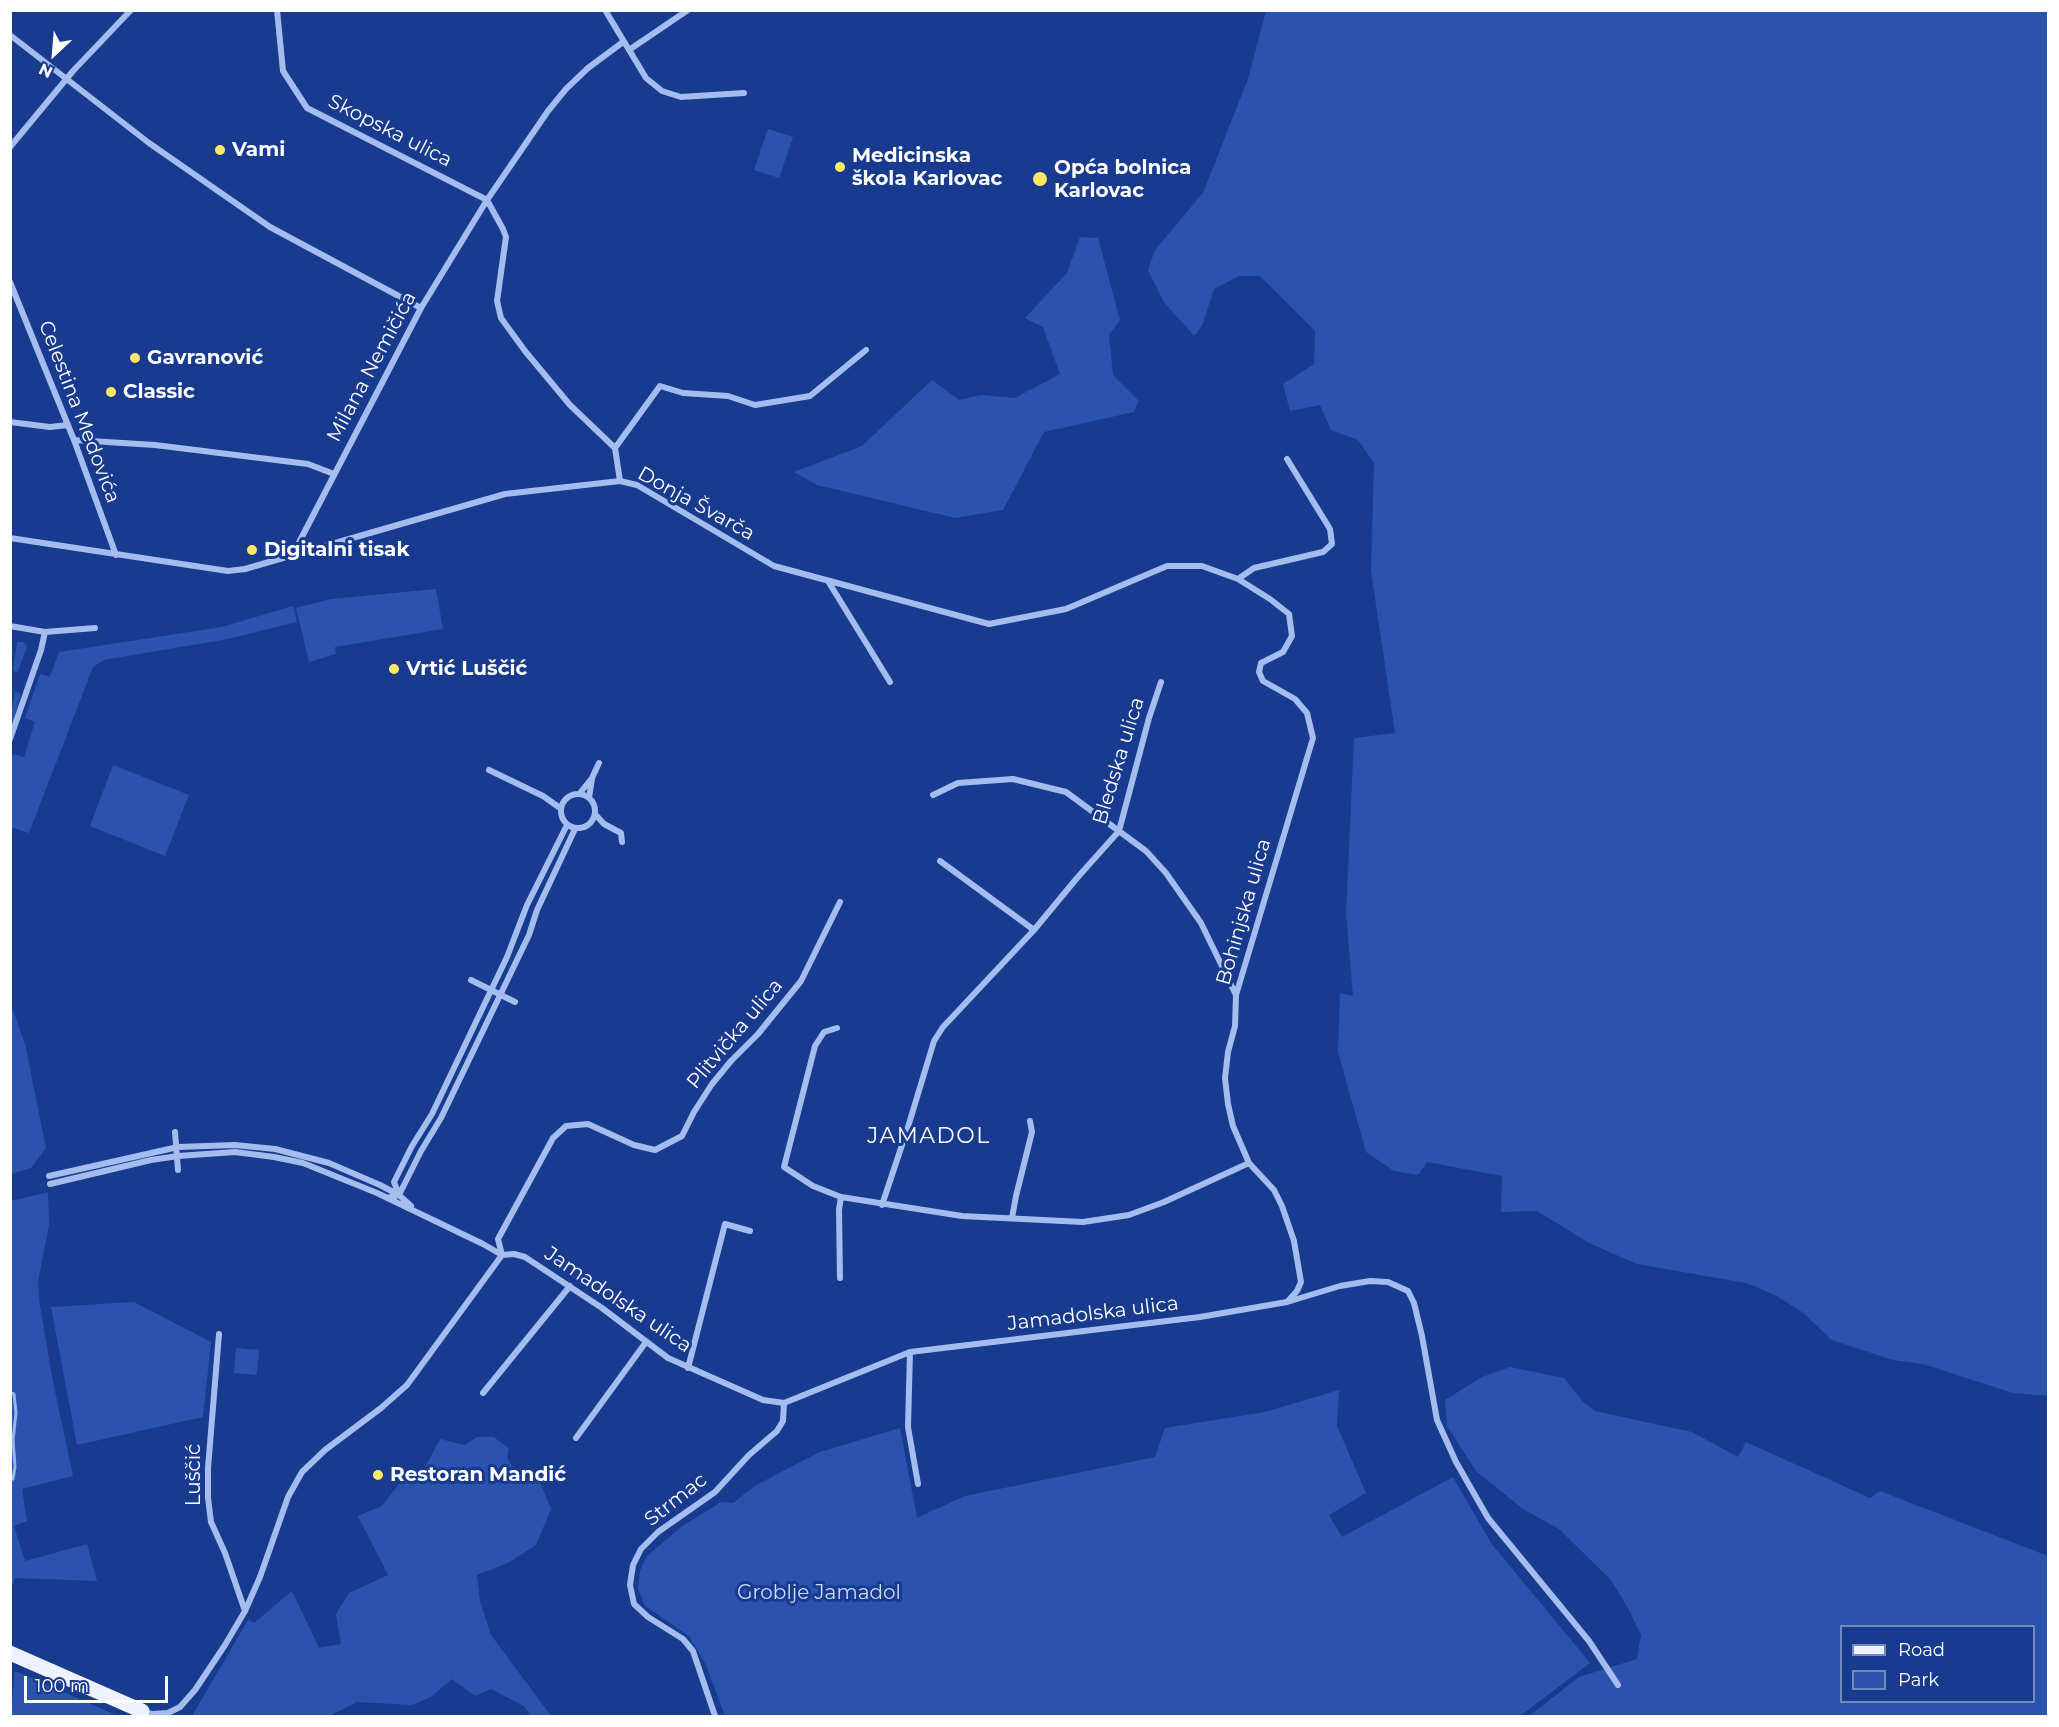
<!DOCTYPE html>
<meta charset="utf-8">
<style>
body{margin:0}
#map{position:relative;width:2059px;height:1727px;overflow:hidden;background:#183b8f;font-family:Montserrat,sans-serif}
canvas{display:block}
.frame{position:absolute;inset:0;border:12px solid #fff;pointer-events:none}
.legend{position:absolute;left:1840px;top:1625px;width:195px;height:78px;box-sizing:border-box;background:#183b8f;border:2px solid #7489bc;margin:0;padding:8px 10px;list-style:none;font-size:18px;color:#fff}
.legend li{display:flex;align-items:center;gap:12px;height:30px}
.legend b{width:30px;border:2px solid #7489bc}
.north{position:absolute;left:24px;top:24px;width:60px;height:60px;-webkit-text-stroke:4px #183b8f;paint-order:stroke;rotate:206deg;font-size:16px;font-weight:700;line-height:24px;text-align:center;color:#fff}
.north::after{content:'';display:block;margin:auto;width:21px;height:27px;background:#fff;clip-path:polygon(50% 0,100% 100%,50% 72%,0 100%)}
.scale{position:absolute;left:24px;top:1676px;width:144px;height:27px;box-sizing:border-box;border:3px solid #fff;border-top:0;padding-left:8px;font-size:18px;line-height:21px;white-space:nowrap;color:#fff;-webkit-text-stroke:4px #183b8f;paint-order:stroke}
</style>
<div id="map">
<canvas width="2059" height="1727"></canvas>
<div class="frame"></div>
<ul class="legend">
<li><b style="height:8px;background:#eef2ff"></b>Road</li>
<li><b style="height:16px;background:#2b53ae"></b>Park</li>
</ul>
<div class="north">N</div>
<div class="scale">100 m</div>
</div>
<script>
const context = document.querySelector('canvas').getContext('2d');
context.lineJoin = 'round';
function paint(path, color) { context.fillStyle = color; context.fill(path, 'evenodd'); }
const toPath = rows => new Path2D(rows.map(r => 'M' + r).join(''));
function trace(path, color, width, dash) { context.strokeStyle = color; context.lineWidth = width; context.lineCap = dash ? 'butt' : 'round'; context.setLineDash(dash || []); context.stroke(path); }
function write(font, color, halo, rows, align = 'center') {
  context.font = font + ' Montserrat,sans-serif'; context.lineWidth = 6; context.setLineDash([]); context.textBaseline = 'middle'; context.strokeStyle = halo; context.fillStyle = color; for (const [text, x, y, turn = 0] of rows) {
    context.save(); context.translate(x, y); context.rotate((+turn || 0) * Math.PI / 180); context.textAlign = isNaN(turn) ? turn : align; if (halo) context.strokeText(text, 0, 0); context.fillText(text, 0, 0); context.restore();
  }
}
const green = toPath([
 [1266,11,2048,11,2048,1396,2013,1393,1923,1364,1893,1360,1832,1340,1802,1312,1775,1295,1746,1283,1637,1264,1591,1244,1537,1211,1501,1212,1502,1176,1427,1162,1418,1175,1394,1171,1366,1152,1338,1052,1340,993,1353,996,1346,914,1354,738,1395,733,1371,571,1374,463,1358,440,1331,430,1320,405,1290,411,1283,384,1314,364,1315,331,1260,276,1239,276,1214,289,1202,326,1194,336,1164,302,1148,270,1155,250,1203,193,1248,79],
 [768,129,793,137,779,178,754,170],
 [1080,237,1098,238,1120,320,1109,335,1113,375,1139,401,1134,412,1044,432,1003,510,955,518,817,485,794,472,862,446,932,380,959,400,981,395,1015,398,1060,374,1043,327,1025,318,1067,273],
 [436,589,443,629,335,647,336,654,309,662,296,608,331,599],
 [293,606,297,622,228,639,104,660,93,667,29,833,11,827,11,763,13,754,24,757,35,722,25,718,40,674,50,677,59,652,222,627],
 [17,642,23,642,27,646,18,672,13,671],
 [15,691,21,694,11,728,11,716],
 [113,765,189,795,165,856,90,826],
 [10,1002,25,1044,46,1148,31,1168,11,1174],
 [48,1192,49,1225,38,1281,40,1306,52,1377,73,1476,22,1489,27,1521,14,1526,25,1561,87,1544,97,1581,15,1578,11,1589,11,1201],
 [134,1302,211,1342,203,1417,77,1445,51,1307],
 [236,1348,259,1350,257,1375,234,1373],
 [1510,1367,1564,1378,1583,1402,1595,1411,1692,1432,1738,1457,1746,1442,1870,1498,1880,1491,2048,1556,2048,1716,1529,1716,1579,1677,1637,1659,1641,1635,1628,1608,1611,1580,1559,1529,1523,1509,1476,1471,1447,1426,1445,1400,1482,1377],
 [1842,1626,2034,1626,2034,1702,1842,1702],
 [1339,1390,1337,1426,1366,1493,1329,1515,1342,1537,1453,1477,1491,1543,1590,1663,1520,1716,725,1716,706,1665,689,1636,645,1606,638,1589,640,1571,647,1556,681,1527,721,1502,733,1503,756,1485,820,1452,900,1428,917,1518,965,1496,1155,1457,1165,1428,1265,1412],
 [477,1437,494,1437,509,1449,507,1457,512,1467,538,1477,551,1509,536,1545,508,1563,477,1575,480,1601,491,1635,551,1716,531,1716,524,1706,491,1689,475,1696,452,1679,431,1697,412,1705,357,1702,329,1716,192,1716,248,1620,254,1623,292,1591,319,1648,341,1644,336,1614,349,1593,388,1575,358,1516,382,1506,402,1480,422,1473,440,1439,465,1445],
 [15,1671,118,1716,11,1716]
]);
const stream = toPath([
 [10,1392,14,1394,16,1413,13,1440,15,1467,13,1479,10,1481]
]);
const minor = toPath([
 [277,10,283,71,307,108,487,200,503,229,506,237,497,301,501,318,525,351,570,405,615,448,620,481],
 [605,10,646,78,662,91,681,97,744,93],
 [10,35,149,143,270,227,421,308],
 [629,50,688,10],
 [10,147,73,71,131,10],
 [10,282,74,440,116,555],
 [10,422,50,427,68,425],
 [74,440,155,445,308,464,334,474],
 [615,448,660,386,683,393,728,396,755,405,810,396,866,350],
 [10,538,228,571,245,569,505,494,620,481,637,485,774,566,989,624,1066,609,1167,566,1202,566,1238,579,1270,599,1289,614,1292,636,1283,652,1261,663,1259,672,1263,681,1295,699,1307,713,1313,738,1236,995,1235,1026,1228,1052,1225,1078,1228,1104,1233,1126,1249,1163,1274,1190,1282,1206,1294,1241,1301,1282,1297,1291,1287,1302],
 [293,554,421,308,487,200,548,111,566,89,588,68,623,42],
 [1238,579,1254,568,1323,552,1332,544,1330,529,1287,459],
 [828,581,890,682],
 [10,626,45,632,95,628],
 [10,739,41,650,45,632],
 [489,770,543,796,560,808],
 [580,793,592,778,599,763],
 '561 811a17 17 0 1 1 34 0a17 17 0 1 1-34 0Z',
 [933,795,958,783,1013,779,1066,792,1146,851,1166,873,1201,923,1236,995],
 [589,798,592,779],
 [595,814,604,824,621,833,622,842],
 [940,861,1034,930],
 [471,980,515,1002],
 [837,1028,824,1032,815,1046,784,1167,813,1186,841,1197,962,1216,1083,1222,1129,1215,1164,1202,1249,1163],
 [175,1132,178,1170],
 [49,1176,178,1147,235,1145,275,1149,329,1163,380,1185,399,1195,411,1206],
 [50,1184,151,1160,178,1156,235,1152,274,1157,303,1163,377,1193,483,1244,502,1255],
 [399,1195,394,1182,412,1146,432,1114,507,957,527,905,567,825],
 [387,1198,399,1195,421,1151,441,1118,529,935,537,910,575,829],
 [882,1205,908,1127,934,1041,943,1027,1034,930,1077,878,1119,831,1149,718,1161,682],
 [1012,1218,1016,1196,1032,1132,1030,1121],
 [502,1255,498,1239,553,1138,566,1126,588,1124,634,1145,655,1150,682,1136,694,1112,712,1084,731,1061,758,1034,801,981,840,902],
 [840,1278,839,1210,841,1197],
 [219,1334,208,1468,208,1498,211,1522,225,1553,245,1611],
 [910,1352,908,1427,918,1484],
 [688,1368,725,1224,750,1231],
 [483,1393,570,1286],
 [576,1438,646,1342],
 [143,1712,152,1714,168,1713,180,1707,195,1690,225,1645,245,1611,260,1577,288,1497,302,1472,325,1450,381,1408,407,1385,502,1255,514,1254,525,1257,602,1308,668,1358,763,1400,784,1403,910,1352,1200,1317,1287,1302,1340,1286,1370,1281,1388,1282,1408,1291,1414,1303,1422,1336,1437,1420,1456,1462,1488,1518,1589,1641,1618,1685],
 [715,1716,693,1651,683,1639,648,1617,634,1604,630,1585,633,1565,641,1549,658,1532,715,1492,749,1455,777,1431,783,1421,784,1403]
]);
const primary = toPath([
 [10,1653,142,1711]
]);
const markers = [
 [220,150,6,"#ffe964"],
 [840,167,6,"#ffe964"],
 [1040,179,8,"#ffe964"],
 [135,358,6,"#ffe964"],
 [111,392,6,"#ffe964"],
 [252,550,6,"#ffe964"],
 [394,669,6,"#ffe964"],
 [378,1475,6,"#ffe964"]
];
const streetNames = [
 ["Skopska ulica",390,131,27],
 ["Milana Nemičića",372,367,-62],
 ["Celestina Medovića",79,412,69],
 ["Donja Švarča",696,504,29],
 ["Bledska ulica",1119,761,-73],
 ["Bohinjska ulica",1244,912,-74],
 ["Plitvička ulica",735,1034,-50],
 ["Jamadolska ulica",618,1300,34],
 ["Jamadolska ulica",1093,1314,-7],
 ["Luščić",194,1475,-90],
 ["Strmac",676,1500,-38]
];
const poiNames = [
 ["Vami",232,150],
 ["Medicinska",852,156],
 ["škola Karlovac",852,179],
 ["Opća bolnica",1054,168],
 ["Karlovac",1054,191],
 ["Gavranović",147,358],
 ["Classic",123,392],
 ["Digitalni tisak",264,550],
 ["Vrtić Luščić",406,669],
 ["Restoran Mandić",390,1475]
];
const parkNames = [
 ["Groblje Jamadol",819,1593]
];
const quarterNames = [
 ["JAMADOL",929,1137]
];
paint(green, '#2b53ae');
trace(stream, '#98b4f1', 3);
trace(minor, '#a5bcef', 6);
trace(primary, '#eef2ff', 15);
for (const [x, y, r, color] of markers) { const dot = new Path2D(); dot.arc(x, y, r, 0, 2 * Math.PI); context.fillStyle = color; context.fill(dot); trace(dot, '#183b8f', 2); }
write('20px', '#fff', '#183b8f', streetNames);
write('bold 20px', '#fff', '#183b8f', poiNames, 'left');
write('20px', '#ccdafb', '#183b8f', parkNames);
context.letterSpacing = '1.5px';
write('22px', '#fff', '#183b8f', quarterNames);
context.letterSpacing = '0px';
</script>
